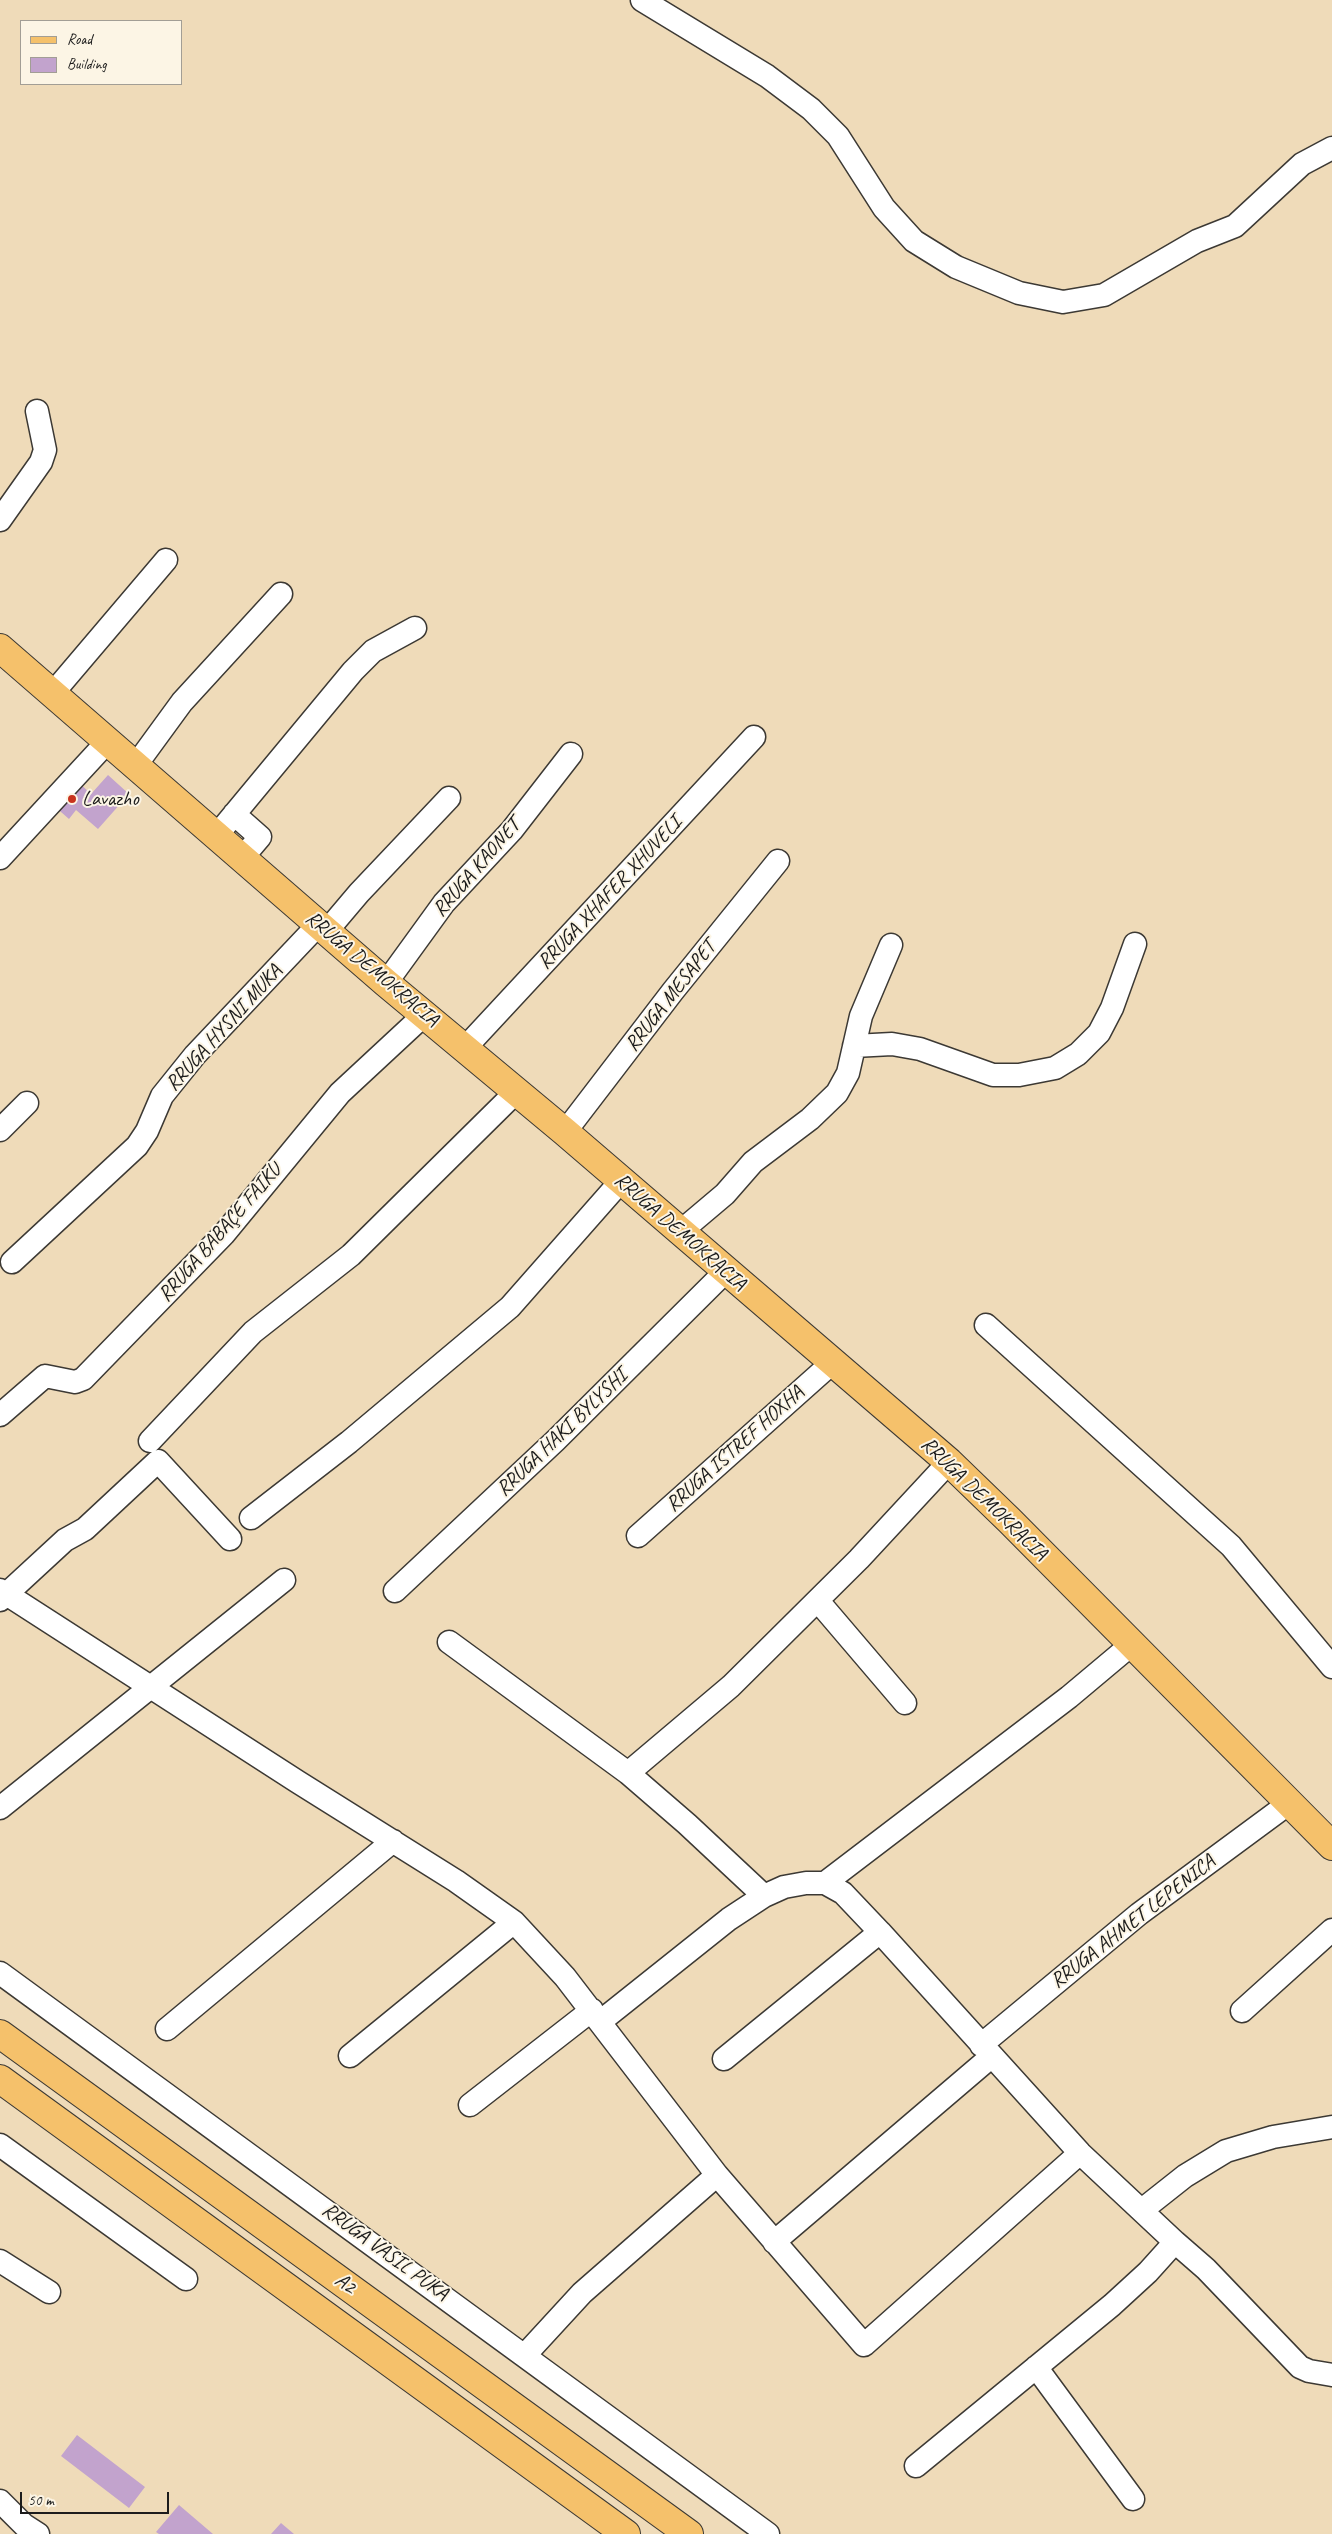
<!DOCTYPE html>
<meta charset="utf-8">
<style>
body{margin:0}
#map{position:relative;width:1332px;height:2534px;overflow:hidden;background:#efdbb9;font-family:Caveat,sans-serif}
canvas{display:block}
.legend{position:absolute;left:20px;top:20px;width:162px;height:65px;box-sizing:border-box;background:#fcf5e5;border:1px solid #a29e95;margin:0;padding:6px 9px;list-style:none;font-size:15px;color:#1c1c1c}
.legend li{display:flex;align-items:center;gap:10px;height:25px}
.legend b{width:25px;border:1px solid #a29e95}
.scale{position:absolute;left:20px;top:2492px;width:149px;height:22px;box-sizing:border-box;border:2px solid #1c1c1c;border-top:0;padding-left:6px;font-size:15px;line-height:18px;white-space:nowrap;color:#1c1c1c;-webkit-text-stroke:4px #fcf5e5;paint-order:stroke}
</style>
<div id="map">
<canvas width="1332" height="2534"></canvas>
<ul class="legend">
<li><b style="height:6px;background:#f5c16b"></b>Road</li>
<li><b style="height:14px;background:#c2a3cd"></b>Building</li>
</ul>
<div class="scale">50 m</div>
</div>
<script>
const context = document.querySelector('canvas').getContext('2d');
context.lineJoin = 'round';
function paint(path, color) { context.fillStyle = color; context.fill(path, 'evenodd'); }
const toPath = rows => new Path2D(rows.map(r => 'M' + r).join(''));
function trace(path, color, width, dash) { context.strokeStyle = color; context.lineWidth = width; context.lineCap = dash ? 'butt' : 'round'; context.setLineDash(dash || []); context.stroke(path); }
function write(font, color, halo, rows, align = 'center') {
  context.font = font + ' Caveat,sans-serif'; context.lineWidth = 4; context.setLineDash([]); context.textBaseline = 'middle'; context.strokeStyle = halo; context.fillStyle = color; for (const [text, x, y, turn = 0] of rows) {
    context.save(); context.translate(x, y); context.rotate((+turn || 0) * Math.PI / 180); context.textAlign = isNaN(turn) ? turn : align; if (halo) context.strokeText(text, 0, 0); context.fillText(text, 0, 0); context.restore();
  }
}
const building = toPath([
 [108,775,129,794,98,829,76,810,69,819,53,805,76,780,91,794],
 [77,2435,145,2487,129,2508,61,2456],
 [179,2505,213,2534,159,2534,156,2532],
 [281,2523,294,2534,271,2534]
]);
const minor = toPath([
 [642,0,767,76,811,109,838,136,884,208,914,241,956,267,1019,293,1063,302,1104,295,1197,241,1235,226,1302,164,1332,148],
 [0,520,41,462,45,450,37,411],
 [53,693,166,560],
 [136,765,182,702,281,594],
 [234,814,260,837,243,857],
 [217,835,353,671,373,651,415,628],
 [0,858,108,741],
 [326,932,359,893,449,798],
 [386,983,444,903,512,830,571,754],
 [854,1046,892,1044,920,1049,993,1075,1019,1075,1055,1068,1078,1054,1099,1033,1112,1008,1135,944],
 [465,1048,754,737],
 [0,1130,27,1103],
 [565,1132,673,991,778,861],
 [680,1232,725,1194,753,1162,810,1119,837,1093,848,1073,861,1016,891,945],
 [12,1262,137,1146,147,1131,162,1096,195,1055,318,925],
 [986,1325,1231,1546,1332,1667],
 [0,1415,45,1376,75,1382,83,1379,224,1234,340,1093,424,1015],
 [150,1441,253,1332,351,1255,517,1091],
 [251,1518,349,1442,510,1307,621,1181],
 [638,1536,832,1363],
 [0,1590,298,1782,456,1881,514,1922,565,1977,717,2175,864,2345,1080,2153],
 [395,1591,555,1441,725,1272],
 [0,1600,65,1540,85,1529,158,1461,230,1539],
 [818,1601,905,1703],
 [449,1642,628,1773,687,1824,764,1896],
 [628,1773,731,1686,859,1559,949,1462],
 [0,1808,284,1580],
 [825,1883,1069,1697,1131,1645],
 [0,1973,768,2534],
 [1242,2011,1332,1930],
 [601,2021,729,1919,764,1896,784,1887,806,1883,825,1883,843,1893,880,1932,1080,2153,1175,2242,1148,2272,1112,2305,916,2466],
 [167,2029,393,1841],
 [981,2045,1139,1914,1288,1804],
 [350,2056,514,1922],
 [724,2059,880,1932],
 [470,2105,592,2010],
 [0,2145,186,2279],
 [1142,2210,1185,2176,1226,2151,1273,2137,1332,2127],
 [774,2242,992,2056],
 [1175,2242,1206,2269,1300,2367,1309,2371,1332,2375],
 [0,2261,49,2292],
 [525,2355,582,2293,717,2175],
 [1036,2367,1133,2499],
 [0,2501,24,2525,38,2534]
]);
const major = toPath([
 [0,648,386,983,565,1132,949,1462,1010,1521,1332,1846],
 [0,2034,689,2534],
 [0,2079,626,2534]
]);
const markers = [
 [72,799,5,"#c8321e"]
];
const poiNames = [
 ["Lavazho",82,799]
];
const streetNames = [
 ["RRUGA KAONET",477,868,-49],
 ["RRUGA XHAFER XHUVELI",610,893,-47],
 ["RRUGA DEMOKRACIA",372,969,40],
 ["RRUGA MESAPET",671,996,-52],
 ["RRUGA HYSNI MUKA",224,1028,-48],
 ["RRUGA DEMOKRACIA",680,1232,41],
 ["RRUGA BABAÇE FAIKU",220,1233,-49],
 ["RRUGA HAKI BYLYSHI",562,1433,-44],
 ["RRUGA ISTREF HOXHA",735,1449,-42],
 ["RRUGA DEMOKRACIA",984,1499,44],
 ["RRUGA AHMET LEPENICA",1133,1922,-38],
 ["RRUGA VASIL PUKA",385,2252,36],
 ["A2",345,2284,36]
];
paint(building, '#c2a3cd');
trace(minor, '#3c3934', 25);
trace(major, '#3c3934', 30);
trace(minor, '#fff', 22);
trace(major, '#f5c16b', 28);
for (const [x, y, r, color] of markers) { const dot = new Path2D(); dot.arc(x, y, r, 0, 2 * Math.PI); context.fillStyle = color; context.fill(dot); trace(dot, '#fcf5e5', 2); }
write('21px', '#1c1c1c', '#fcf5e5', poiNames, 'left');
write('21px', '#1c1c1c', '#fcf5e5', streetNames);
</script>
